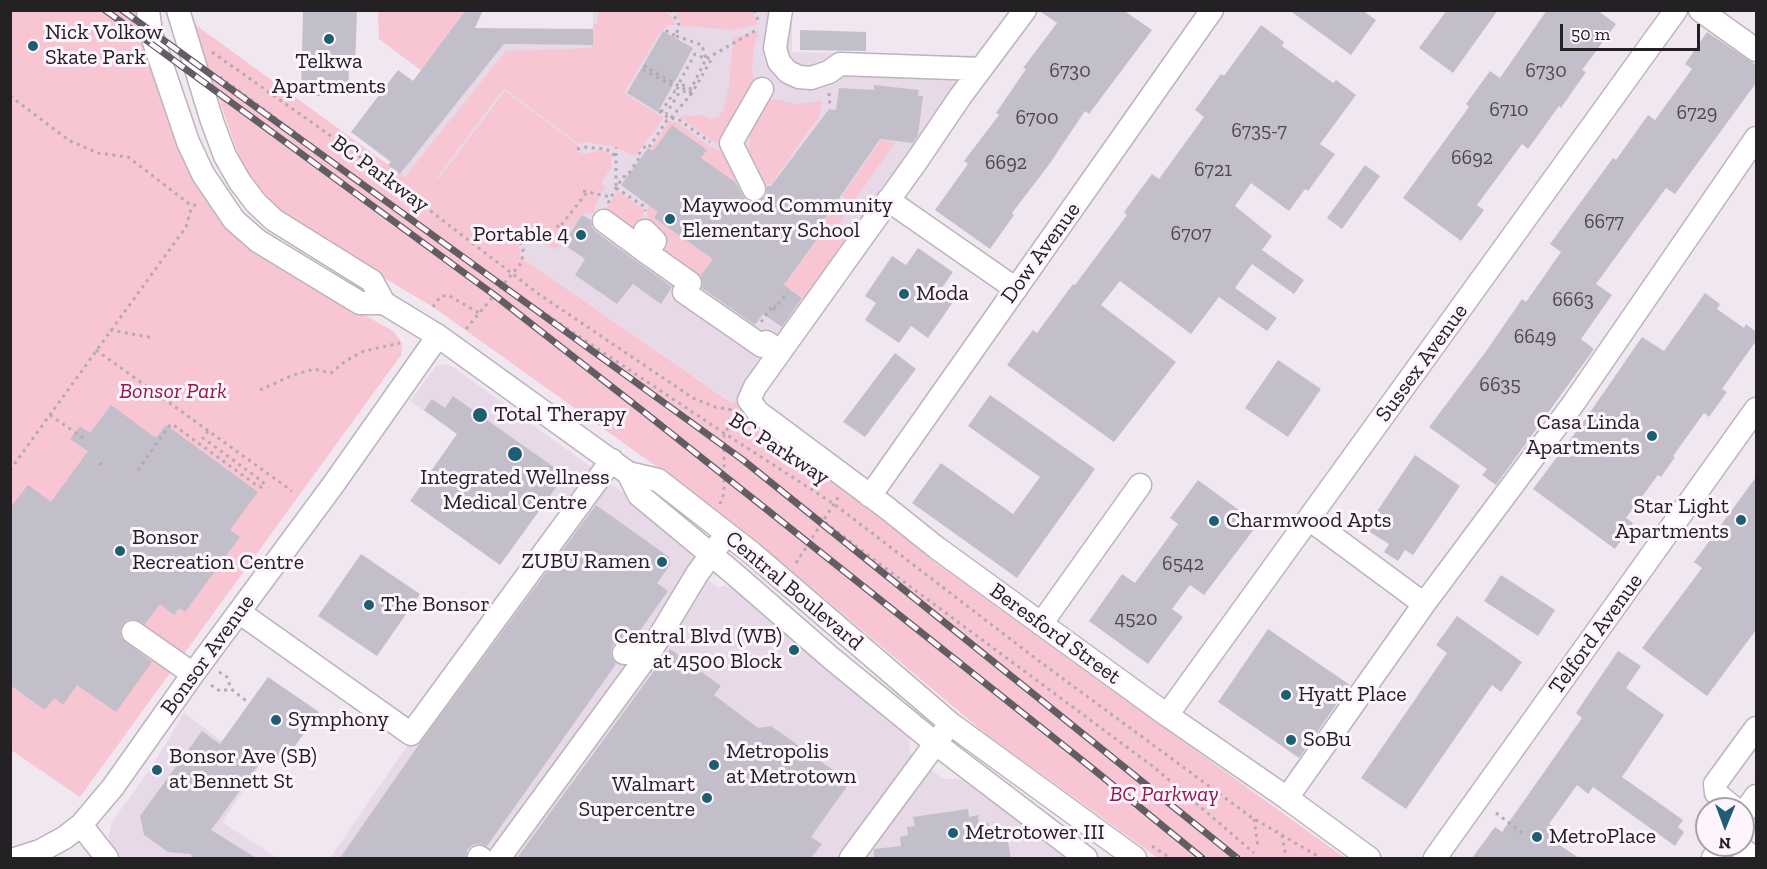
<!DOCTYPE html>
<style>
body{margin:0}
#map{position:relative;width:1767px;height:869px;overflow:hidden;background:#f0e7f1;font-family:"Zilla Slab",serif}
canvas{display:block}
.frame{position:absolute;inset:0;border:12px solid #242125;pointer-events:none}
.north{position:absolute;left:1695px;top:797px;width:60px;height:60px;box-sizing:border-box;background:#fdf4fe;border:2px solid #a6a0a7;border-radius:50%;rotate:181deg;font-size:16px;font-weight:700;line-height:24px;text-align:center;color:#242125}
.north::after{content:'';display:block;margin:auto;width:21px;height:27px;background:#1e5e73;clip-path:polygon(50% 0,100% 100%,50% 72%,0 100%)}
.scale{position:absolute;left:1560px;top:24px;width:140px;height:27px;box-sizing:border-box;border:3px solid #242125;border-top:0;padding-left:8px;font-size:18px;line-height:21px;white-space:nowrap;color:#242125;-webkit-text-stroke:4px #fdf4fe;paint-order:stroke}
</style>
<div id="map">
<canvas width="1767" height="869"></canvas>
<div class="frame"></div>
<div class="north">N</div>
<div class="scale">50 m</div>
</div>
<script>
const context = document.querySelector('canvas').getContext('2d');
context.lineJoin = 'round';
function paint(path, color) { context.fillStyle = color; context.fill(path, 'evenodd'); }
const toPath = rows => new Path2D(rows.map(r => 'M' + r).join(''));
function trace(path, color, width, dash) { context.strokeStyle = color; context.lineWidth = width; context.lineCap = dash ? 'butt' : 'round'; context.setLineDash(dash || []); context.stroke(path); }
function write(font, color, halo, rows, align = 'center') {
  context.font = font + ' "Zilla Slab",serif'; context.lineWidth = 6; context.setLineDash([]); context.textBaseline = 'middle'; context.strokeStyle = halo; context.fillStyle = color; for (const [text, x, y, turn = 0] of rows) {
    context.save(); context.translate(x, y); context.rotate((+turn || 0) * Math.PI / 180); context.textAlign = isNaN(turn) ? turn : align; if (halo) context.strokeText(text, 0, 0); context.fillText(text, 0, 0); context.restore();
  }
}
const built = toPath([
 [593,11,792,11,792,52,991,56,743,401,733,403,400,174,504,44,592,45],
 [444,364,453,367,602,475,688,548,693,553,693,567,718,588,723,586,735,588,905,730,909,738,910,753,943,779,958,779,967,781,1075,858,330,858,396,762,573,516,410,401,436,366],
 [184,713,258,768,222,822,277,858,91,858,110,843,109,836,112,822,151,768]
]);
const green = toPath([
 [11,11,138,11,250,247,266,259,393,331,402,343,401,355,80,797,11,750],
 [378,11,466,11,430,77,379,39],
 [598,11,667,11,676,25,668,25,659,34,624,93,664,118,635,156,616,147,587,142,579,144,504,88,437,177,439,178,505,91,579,146,577,151,584,154,601,150,611,154,612,159,611,168,602,181,606,190,600,192,594,212,590,214,584,212,555,250,520,226,514,234,521,253,519,256,732,403,743,401,893,524,929,558,1345,858,1158,858,986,734,756,541,685,487,433,307,302,229,282,214,247,173,239,157,193,23,405,177,506,51,592,48,594,24,597,24],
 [674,11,752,11,758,24,734,30,683,26],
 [759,31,754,47,752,67,754,81,717,144,678,116,702,115,711,119,718,117,723,111,729,86,733,38],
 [774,99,796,104,822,101,819,117,771,184,762,185,748,151,751,131,768,101],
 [669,121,679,123,709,146,727,154,748,191,701,158,707,150,672,125,653,151,650,149],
 [881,140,895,143,852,204,842,196],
 [618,191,643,208,643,234,603,214],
 [839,199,850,208,839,224,854,236,808,300,788,288,776,303,773,301,827,226,824,222],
 [648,201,660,210,654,218,713,259,696,281,661,256,669,244,647,228]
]);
const building = toPath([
 [303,10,357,10,355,68,349,68,348,96,301,96],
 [466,10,483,10,475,28,593,29,593,45,504,44,400,174,388,165,391,162,351,132,398,70,413,81],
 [1038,10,1123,10,1152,30,1089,114,1085,111,1048,166,1012,213,1014,215,990,249,935,210,968,164,964,161,999,115,996,113,1026,69,1023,68,1057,23],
 [1289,10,1362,10,1376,20,1351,55],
 [1447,10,1498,10,1453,73,1419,48],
 [1547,10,1597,10,1616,24,1582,70,1586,72,1561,108,1559,106,1528,149,1522,144,1477,205,1484,210,1461,241,1403,198,1469,107,1466,104,1490,71,1500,78],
 [1261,25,1284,42,1282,46,1333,83,1336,80,1356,95,1320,144,1335,154,1308,191,1305,189,1289,211,1251,183,1235,206,1272,236,1262,250,1304,280,1294,294,1252,264,1235,288,1277,318,1267,331,1219,297,1191,334,1120,281,1101,305,1176,362,1114,442,1007,365,1033,330,1037,333,1073,284,1075,285,1127,215,1124,212,1152,174,1159,179,1204,117,1195,110,1221,74,1224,76],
 [800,30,866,32,866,51,800,50],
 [663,31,693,48,658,112,627,93],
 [1707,32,1756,65,1756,83,1675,194,1666,188,1596,284,1612,295,1581,339,1594,349,1496,485,1482,475,1487,469,1429,427,1487,350,1522,299,1526,302,1561,252,1550,244,1613,158,1616,160,1648,115,1655,120,1692,69,1685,64],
 [874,85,919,90,918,96,923,96,918,135,913,143,880,139,822,223,827,225,784,285,802,298,782,327,763,314,755,325,702,288,703,283,701,275,713,259,654,218,658,212,621,185,648,148,653,151,672,125,707,150,701,158,735,182,746,200,753,202,759,201,766,196,767,186,771,186,829,109,836,110,839,88,874,90],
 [1365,165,1380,176,1342,229,1327,218],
 [582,215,591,220,592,227,596,232,672,287,661,304,633,284,617,304,575,275,585,259,563,244],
 [918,248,953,272,939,292,953,302,928,338,911,326,899,343,865,320,876,303,865,296,892,256,906,265],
 [1705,293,1720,304,1717,309,1744,328,1746,324,1756,332,1756,341,1722,389,1727,392,1709,417,1704,413,1673,456,1675,457,1661,477,1658,475,1626,518,1633,523,1615,549,1533,489,1584,421,1642,337,1664,351],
 [895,353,916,369,865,437,843,422],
 [1278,360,1321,389,1288,437,1245,408],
 [990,395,1095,469,1017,578,912,503,941,463,1013,514,1040,477,968,426],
 [453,396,565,475,500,565,410,501,457,434,424,410,432,399,445,408],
 [111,405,156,438,166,425,258,492,230,530,240,537,185,612,179,608,174,615,160,604,145,624,134,619,127,620,122,625,120,631,121,638,152,662,116,712,77,685,63,705,54,698,45,710,10,685,10,508,28,485,51,502,88,451,70,439,80,426,90,433],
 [1415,455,1460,486,1413,555,1405,550,1398,561,1384,552,1389,544,1365,529],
 [1756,477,1756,630,1707,696,1642,648,1702,568,1694,562],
 [1198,480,1258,524,1204,595,1190,585,1172,609,1183,617,1148,664,1089,621,1122,574,1135,583,1178,524,1170,518],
 [596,505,669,557,670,565,657,583,668,591,634,639,617,641,612,646,611,654,616,664,487,846,479,844,472,845,467,850,466,858,340,858,420,743],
 [361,554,420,594,377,656,318,616],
 [1501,575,1555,610,1538,636,1484,601],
 [1457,616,1522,662,1501,692,1492,685,1406,809,1361,778,1447,653,1436,645],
 [1268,629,1350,685,1299,758,1218,702],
 [670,649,721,686,714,695,758,728,771,726,850,782,811,837,822,844,811,858,517,858],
 [1618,651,1641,666,1626,688,1664,715,1622,777,1683,820,1678,827,1684,832,1675,846,1593,787,1588,794,1577,785,1549,824,1556,829,1549,838,1579,858,1472,858,1495,827,1502,832,1582,718,1576,713],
 [268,677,319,712,283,763,268,752,211,830,256,858,192,858,191,854,168,852,144,835,140,816,202,731,220,744],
 [968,809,969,817,978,815,979,824,988,823,990,831,997,830,999,839,1007,837,1011,858,874,858,874,849,901,846,900,837,908,835,907,827,915,826,913,817]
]);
const path = toPath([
 [754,10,758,20],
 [666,32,667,31,676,36,679,25,671,10],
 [676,36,702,45,706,59,691,89,679,83,695,54,706,59,758,29],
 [212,52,355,153,540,295,693,398,715,407,733,410],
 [646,65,645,67,692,93],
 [643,70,691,95],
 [220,77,502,285,724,433,834,504,1039,661,1251,817,1321,858],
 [829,93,830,107],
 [10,96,70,141,98,153,128,157,192,206,199,204],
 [659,111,670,119,692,93,711,60,710,58],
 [661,112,675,91,679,93,666,114],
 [577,149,586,147,604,149,611,151,616,158],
 [616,186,616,147],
 [616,188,645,207,645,211],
 [583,191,611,197],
 [608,203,616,188,623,177,627,176,639,158,638,155,647,144,650,146,667,120,674,118,678,119,710,142],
 [557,225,559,228,588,191],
 [433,307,440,297,448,295,479,313],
 [773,310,788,292],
 [761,322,773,305,776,307],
 [466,329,522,262,523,249,516,231],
 [110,330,154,338],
 [96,350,292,491],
 [260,390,293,375,314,369,331,373,347,360,364,351,400,343],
 [50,415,86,440],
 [724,445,869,556,1155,768,1254,853],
 [100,465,104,459],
 [10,470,186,227,192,206],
 [138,470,168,427,172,424,259,487,264,487,263,482,203,438,208,431],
 [720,504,724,493,724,433,738,417],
 [796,563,839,496],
 [219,672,227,677,231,689],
 [211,685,220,691,231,689,249,703],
 [1496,813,1525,835],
 [1254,819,1258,847],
 [1282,835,1286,858],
 [1152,846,1170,858]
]);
const minor = toPath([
 [148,10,151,33,188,142,203,174,234,220,258,241,360,303,384,303],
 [178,10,212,121,225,156,240,182,256,203,274,220,372,281,384,303,438,336,628,473,658,480,753,554,951,724,1135,858],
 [781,10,775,48,779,62,788,72,799,77,811,78,829,72,840,64,981,69],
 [1025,10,960,97,916,162,755,387,749,400,758,412,887,508,937,548,1167,715,1287,798,1369,858],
 [1700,10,1756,50],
 [754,189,731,143,762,89],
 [888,200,1016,289],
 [604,221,646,252],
 [645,231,655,241,646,252,690,283,684,292,762,346,766,342,772,346],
 [628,473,639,495,732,572,831,658,935,743,1086,858],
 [870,496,1212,10],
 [1309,519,1424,604],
 [239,612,411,734,612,460],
 [1041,624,1140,485],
 [133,632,193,674],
 [624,653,650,652],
 [1167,715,1676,10],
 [1287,798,1424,604,1573,404,1756,138],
 [1735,809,1716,793,1715,784,1756,728],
 [1743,814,1756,796],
 [81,825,107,858],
 [1736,845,1755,858],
 [479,857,481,858],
 [18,858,40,851,64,838,81,825,113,787,193,674,333,485,438,336],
 [499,858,650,652,697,574,719,544],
 [851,858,944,732],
 [1435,858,1756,409],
 [1713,858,1722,845]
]);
const rail = toPath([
 [105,10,493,294,644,412,1093,769,1202,858],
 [122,10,743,460,1237,858]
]);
const markers = [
 [329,39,6,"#1e5e73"],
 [33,46,6,"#1e5e73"],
 [670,219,6,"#1e5e73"],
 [581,235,6,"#1e5e73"],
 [904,294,6,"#1e5e73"],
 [480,415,8,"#1e5e73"],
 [1652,436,6,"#1e5e73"],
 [515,454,8,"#1e5e73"],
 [1741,520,6,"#1e5e73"],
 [1214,521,6,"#1e5e73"],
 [120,551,6,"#1e5e73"],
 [662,562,6,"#1e5e73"],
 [369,605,6,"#1e5e73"],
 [794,650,6,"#1e5e73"],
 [1286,695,6,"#1e5e73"],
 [276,720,6,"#1e5e73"],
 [1291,740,6,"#1e5e73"],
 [714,765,6,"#1e5e73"],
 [157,770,6,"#1e5e73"],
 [707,798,6,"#1e5e73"],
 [953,833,6,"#1e5e73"],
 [1537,837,6,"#1e5e73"]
];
const numberNames = [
 ["6730",1070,71],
 ["6730",1546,71],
 ["6710",1509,110],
 ["6729",1697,113],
 ["6700",1037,118],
 ["6735-7",1259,131],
 ["6692",1472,158],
 ["6692",1006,163],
 ["6721",1213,170],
 ["6677",1604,222],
 ["6707",1191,234],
 ["6663",1573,300],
 ["6649",1535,337],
 ["6635",1500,385],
 ["6542",1183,564],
 ["4520",1136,619]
];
const poiNames = [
 ["Nick Volkow",45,33],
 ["Skate Park",45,58],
 ["Telkwa",329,62,"center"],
 ["Apartments",329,87,"center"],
 ["Maywood Community",682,206],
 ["Elementary School",682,231],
 ["Portable 4",569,235,"right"],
 ["Moda",916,294],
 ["Total Therapy",494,415],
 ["Casa Linda",1640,423,"right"],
 ["Apartments",1640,448,"right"],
 ["Integrated Wellness",515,478,"center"],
 ["Medical Centre",515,503,"center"],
 ["Star Light",1729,507,"right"],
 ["Apartments",1729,532,"right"],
 ["Charmwood Apts",1226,521],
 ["Bonsor",132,538],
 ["Recreation Centre",132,563],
 ["ZUBU Ramen",650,562,"right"],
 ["The Bonsor",381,605],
 ["Central Blvd (WB)",782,637,"right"],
 ["at 4500 Block",782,662,"right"],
 ["Hyatt Place",1298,695],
 ["Symphony",288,720],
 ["SoBu",1303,740],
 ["Metropolis",726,752],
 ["at Metrotown",726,777],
 ["Bonsor Ave (SB)",169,757],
 ["at Bennett St",169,782],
 ["Walmart",695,785,"right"],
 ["Supercentre",695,810,"right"],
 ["Metrotower III",965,833],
 ["MetroPlace",1549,837]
];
const streetNames = [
 ["BC Parkway",380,174,36],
 ["Dow Avenue",1041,253,-54],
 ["Sussex Avenue",1422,363,-54],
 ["BC Parkway",779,449,33],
 ["Central Boulevard",794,591,40],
 ["Beresford Street",1055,634,36],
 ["Telford Avenue",1596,634,-54],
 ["Bonsor Avenue",208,655,-54]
];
const parkNames = [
 ["Bonsor Park",173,392],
 ["BC Parkway",1164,795]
];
paint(built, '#e7d9e8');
paint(green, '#f8c6d2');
paint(building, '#c3bfca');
trace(minor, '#bcb3bd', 25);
trace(path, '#b3abb4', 3, [3, 4.5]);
trace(minor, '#fff', 22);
trace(rail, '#625d63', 7);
trace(rail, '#fdf4fe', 4.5, [14]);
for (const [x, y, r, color] of markers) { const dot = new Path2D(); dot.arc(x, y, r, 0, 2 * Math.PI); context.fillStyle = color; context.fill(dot); trace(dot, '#fdf4fe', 2); }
write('20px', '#4c484e', null, numberNames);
write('22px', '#242125', '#fdf4fe', poiNames, 'left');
write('22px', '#242125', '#fdf4fe', streetNames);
write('italic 22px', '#931949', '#fdf4fe', parkNames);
</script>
